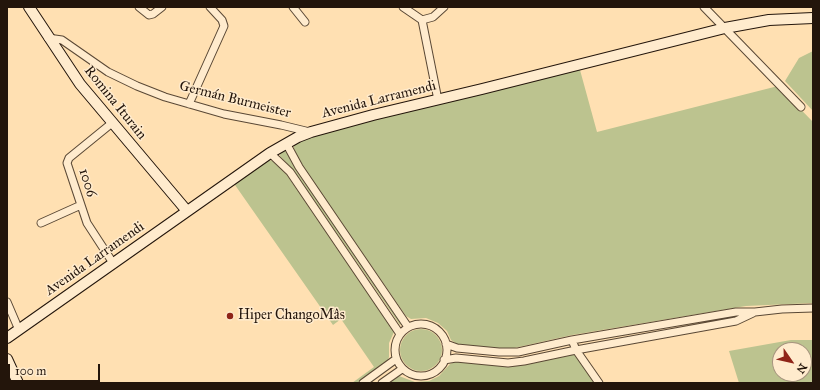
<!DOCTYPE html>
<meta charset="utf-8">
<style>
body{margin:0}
#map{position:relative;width:820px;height:390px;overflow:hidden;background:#ffe0b2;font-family:"IM FELL Great Primer",serif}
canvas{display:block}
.frame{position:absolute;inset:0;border:8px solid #23150b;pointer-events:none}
.north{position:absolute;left:772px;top:342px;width:40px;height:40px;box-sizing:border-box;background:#ffebcd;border:1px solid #a7957f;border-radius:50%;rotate:124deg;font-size:11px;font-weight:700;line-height:16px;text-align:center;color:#23150b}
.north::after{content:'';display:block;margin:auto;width:14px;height:18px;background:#8f2418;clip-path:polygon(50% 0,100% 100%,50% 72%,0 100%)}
.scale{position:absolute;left:8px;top:364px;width:92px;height:18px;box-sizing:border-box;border:2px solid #23150b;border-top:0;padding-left:5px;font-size:12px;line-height:14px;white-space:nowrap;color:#23150b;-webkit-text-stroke:3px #ffebcd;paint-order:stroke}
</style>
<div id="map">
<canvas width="820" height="390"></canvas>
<div class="frame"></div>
<div class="north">N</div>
<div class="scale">100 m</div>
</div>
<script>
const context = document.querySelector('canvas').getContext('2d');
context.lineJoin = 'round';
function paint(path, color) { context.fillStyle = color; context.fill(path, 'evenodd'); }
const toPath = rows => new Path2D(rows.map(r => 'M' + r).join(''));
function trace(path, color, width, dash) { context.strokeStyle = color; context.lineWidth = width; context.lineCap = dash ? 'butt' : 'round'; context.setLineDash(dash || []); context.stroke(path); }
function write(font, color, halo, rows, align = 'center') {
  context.font = font + ' "IM FELL Great Primer",serif'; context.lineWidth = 3; context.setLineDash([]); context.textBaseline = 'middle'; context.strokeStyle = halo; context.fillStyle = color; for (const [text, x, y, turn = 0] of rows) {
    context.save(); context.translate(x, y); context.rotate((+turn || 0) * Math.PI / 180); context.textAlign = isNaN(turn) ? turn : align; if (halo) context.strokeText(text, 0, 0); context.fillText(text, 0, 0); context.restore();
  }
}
const green = toPath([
 [813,51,813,111,785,81,799,58],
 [580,70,597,132,778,86,813,122,813,303,746,306,572,335,514,348,503,349,457,344,451,340,447,331,438,323,426,318,411,319,406,316,301,164,294,149,294,144,318,134,435,104],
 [284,150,287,153,296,170,397,316,401,324,400,325,294,171,280,156,280,151],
 [269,160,273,161,287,175,394,332,389,343,389,357,387,362,357,383,352,383,374,367,341,319,333,325,235,185,236,183],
 '400 350a21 21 0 1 1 42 0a21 21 0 1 1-42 0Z',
 [791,340,813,340,813,383,739,383,729,351],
 [780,350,804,350,804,374,780,374],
 [573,354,576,356,596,383,387,383,399,376,415,382,429,381,439,376,450,364,456,361,516,366]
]);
const street = toPath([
 [139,7,149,15,153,14,162,7],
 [293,7,305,22],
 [403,7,422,20,433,17,444,7],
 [704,7,801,107],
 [422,20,438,100],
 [48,38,62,40,108,72,137,86,165,97,224,114,281,125,310,132],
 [189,104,224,26,222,20,210,7],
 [112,123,69,158,67,163,87,223,113,263],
 [286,143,299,167,408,327],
 [270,153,290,172,400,334],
 [41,223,81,205],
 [7,302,19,330],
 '395 350a26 26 0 1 1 52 0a26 26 0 1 1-52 0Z',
 [572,340,576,350,599,383],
 [446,344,457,348,499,352,518,352,572,340,736,312,755,312,782,309,813,308],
 [444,360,456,358,508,363,524,361,576,350,736,321,753,313],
 [363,383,396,359],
 [382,383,402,369]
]);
const secondary = toPath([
 [29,7,80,84,187,211],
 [7,338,270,153,298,137,311,132,373,115,482,89,725,28,769,20,813,18],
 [7,359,18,383]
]);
const markers = [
 [230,316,4,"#8f2418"]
];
const streetNames = [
 ["Germán Burmeister",235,100,14],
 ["Avenida Larramendi",379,100,-14],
 ["Romina Iturain",115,103,51],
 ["1006",87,183,72],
 ["Avenida Larramendi",95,259,-35]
];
const poiNames = [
 ["Hiper ChangoMâs",238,316]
];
paint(green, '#bcc38f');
trace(street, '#5a4835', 9);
trace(secondary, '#23150b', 12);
trace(street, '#ffebcd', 7);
trace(secondary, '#ffebcd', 10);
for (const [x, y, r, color] of markers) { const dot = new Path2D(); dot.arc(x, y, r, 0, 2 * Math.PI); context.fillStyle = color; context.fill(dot); trace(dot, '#ffebcd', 1.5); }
write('14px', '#23150b', '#ffebcd', streetNames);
write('14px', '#23150b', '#ffebcd', poiNames, 'left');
</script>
